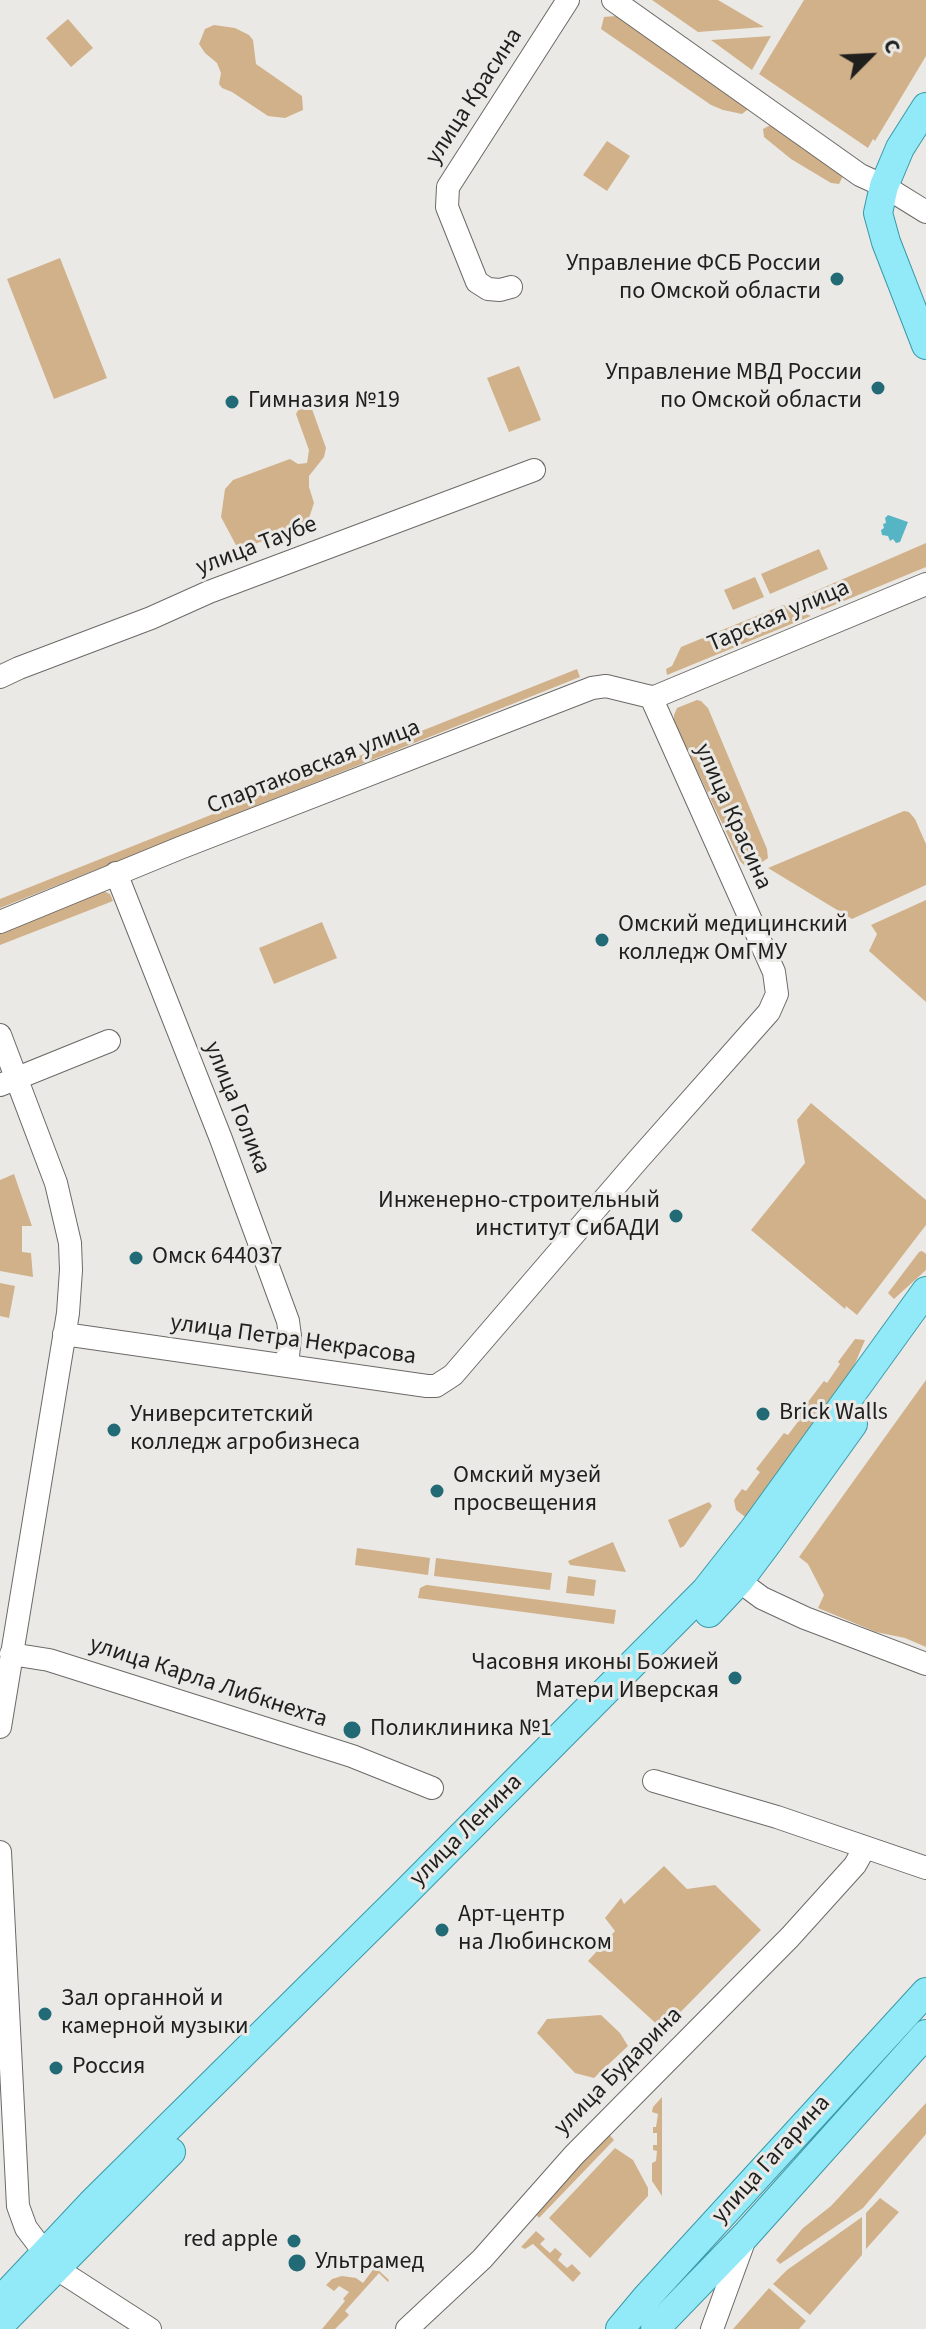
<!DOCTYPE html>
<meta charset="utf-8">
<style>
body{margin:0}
#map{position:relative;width:926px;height:2329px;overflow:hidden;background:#ebe9e6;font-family:"Source Sans 3",sans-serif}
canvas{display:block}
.north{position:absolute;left:830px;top:16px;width:80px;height:80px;-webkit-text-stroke:6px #ebe9e6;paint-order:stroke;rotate:66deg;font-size:22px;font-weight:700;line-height:32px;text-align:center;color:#1f1f1e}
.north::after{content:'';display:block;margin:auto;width:28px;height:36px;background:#1f1f1e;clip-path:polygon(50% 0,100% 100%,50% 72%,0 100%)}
</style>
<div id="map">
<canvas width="926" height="2329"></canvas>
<div class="north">С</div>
</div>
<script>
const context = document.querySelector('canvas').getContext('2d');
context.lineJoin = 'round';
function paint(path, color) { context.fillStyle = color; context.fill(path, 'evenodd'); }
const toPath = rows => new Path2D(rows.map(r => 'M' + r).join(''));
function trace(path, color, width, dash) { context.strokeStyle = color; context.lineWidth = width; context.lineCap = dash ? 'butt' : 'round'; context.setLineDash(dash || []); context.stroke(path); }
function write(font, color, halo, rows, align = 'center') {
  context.font = font + ' "Source Sans 3",sans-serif'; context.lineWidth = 6; context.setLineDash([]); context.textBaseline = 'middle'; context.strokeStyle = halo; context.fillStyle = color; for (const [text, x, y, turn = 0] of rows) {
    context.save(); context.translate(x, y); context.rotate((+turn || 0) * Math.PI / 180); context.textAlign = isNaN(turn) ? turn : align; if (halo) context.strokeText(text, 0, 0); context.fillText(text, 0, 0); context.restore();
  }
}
const green = toPath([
 [652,0,718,0,764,27,698,32],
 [804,0,926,0,926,56,875,141,873,139,868,148,759,74],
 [616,16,631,22,748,103,747,110,742,114,723,110,711,105,601,29,604,17],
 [68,19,93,48,71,67,46,38],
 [214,25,235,28,249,35,253,40,256,64,302,96,303,110,285,118,268,116,232,92,222,88,219,84,221,73,217,63,205,53,199,44,205,29],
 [771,36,752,70,711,40],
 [774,123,843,176,839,184,831,183,791,159,764,137,763,129],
 [607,141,630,156,607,191,583,175],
 [60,258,107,378,54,399,7,279],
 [519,366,541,420,509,432,487,378],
 [307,405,312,409,326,448,324,457,309,476,309,487,314,503,309,518,303,524,289,531,244,548,237,547,221,517,225,489,233,480,290,459,298,464,307,463,309,450,296,414,300,407],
 [926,543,926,567,822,610,797,599],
 [819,549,828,569,770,594,761,574],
 [755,577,764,597,733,610,724,590],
 [783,605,811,616,667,675,666,669,672,666,681,647],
 [577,669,580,677,0,908,0,899],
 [697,700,701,701,708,708,767,849,768,858,755,867,746,867,740,861,674,722,674,715,677,708],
 [904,811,909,812,915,819,926,844,926,885,852,919,768,868],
 [101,890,110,894,113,901,0,945,0,930],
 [926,900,926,1002,869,951,877,934,871,925],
 [322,922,337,958,274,984,259,948],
 [811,1103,926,1200,926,1225,857,1315,846,1306,845,1309,751,1230,805,1163,797,1120],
 [14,1174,32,1226,22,1226,22,1252,31,1253,33,1277,0,1271,0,1180],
 [922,1251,926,1254,926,1270,894,1299,888,1293,919,1252],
 [0,1283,15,1286,9,1318,0,1316],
 [855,1339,865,1340,851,1373,748,1519,736,1510,734,1500,742,1489,746,1491,760,1472,756,1469,784,1433,788,1435,800,1419,797,1416,824,1381,827,1383,840,1364,838,1362],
 [926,1380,926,1647,905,1638,876,1632,818,1608,824,1595,808,1564,799,1557],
 [709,1502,712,1506,684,1546,680,1548,668,1520],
 [613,1542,626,1572,570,1565,568,1561],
 [357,1548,430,1558,428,1575,355,1565],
 [436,1558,552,1573,550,1590,434,1576],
 [568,1576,596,1580,594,1596,566,1593],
 [426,1585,427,1585,616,1610,614,1624,418,1598,420,1588],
 [664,1866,687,1889,715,1885,761,1930,663,2030,588,1961,615,1931,605,1918,621,1898,624,1904],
 [601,2015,620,2033,628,2046,594,2078,575,2073,537,2033,547,2019],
 [662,2097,662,2196,652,2181,652,2163,656,2161,657,2151,653,2150,653,2145,657,2145,657,2133,653,2133,653,2127,656,2127,658,2114,652,2112,653,2107],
 [926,2103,926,2134,863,2208,780,2264,776,2260,803,2228,831,2206],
 [607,2132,614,2140,539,2218,534,2212],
 [615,2148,633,2160,648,2188,648,2196,590,2258,549,2218],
 [880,2198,899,2212,866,2249,866,2213],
 [862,2217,862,2255,810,2315,773,2284,787,2270],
 [536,2231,545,2239,540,2244,550,2253,555,2248,562,2254,558,2260,567,2268,572,2264,581,2273,573,2282,533,2244,525,2249,521,2247],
 [375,2267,389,2280,388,2282,379,2273,345,2311,349,2315,335,2329,322,2329,345,2301,343,2299,349,2292,339,2286,334,2291,326,2285,332,2279,342,2276,356,2278,363,2283],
 [769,2288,806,2321,799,2329,733,2329]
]);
const water = toPath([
 [888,515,908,522,900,542,896,543,893,539,890,541,888,536,882,535,881,530,884,528,883,524,886,523,885,518]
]);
const minor = toPath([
 [613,0,860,175,884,186,926,212],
 [511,287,500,290,488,289,477,282,447,207,448,187,568,0],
 [0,677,19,668,151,618,209,592,534,470],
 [116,873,221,1139,288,1321,290,1336,287,1366],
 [0,922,180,848,592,688,606,686,651,697,657,696,926,584],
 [0,1035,56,1183,70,1243,71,1270,68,1313,0,1727],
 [0,1085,109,1041],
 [64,1334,427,1386,436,1386,453,1375,637,1161,769,1012,777,994,774,972,651,697],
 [739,1581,762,1598,805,1618,926,1664],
 [11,1654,49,1660,352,1756,432,1788],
 [654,1781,777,1817,926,1868],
 [0,1852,18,2206,26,2228,57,2269,150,2329],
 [407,2329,482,2259,574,2155,790,1937,855,1865,864,1849],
 [712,2329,746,2236]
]);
const major = toPath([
 [926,107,900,148,884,186,878,213,886,242,926,345],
 [709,1613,739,1581,769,1541,853,1424],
 [0,2301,91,2204,403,1895,706,1590,754,1529,926,1291],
 [0,2325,171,2152],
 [620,2329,646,2298,926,1992],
 [655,2329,746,2235,926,2034]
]);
const markers = [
 [837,279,8,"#226b76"],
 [878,388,8,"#226b76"],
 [232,402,8,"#226b76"],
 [602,940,8,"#226b76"],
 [676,1216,8,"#226b76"],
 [136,1258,8,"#226b76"],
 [763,1414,8,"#226b76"],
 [114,1430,8,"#226b76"],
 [437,1491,8,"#226b76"],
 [735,1678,8,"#226b76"],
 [352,1730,10,"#226b76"],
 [442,1930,8,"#226b76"],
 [45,2014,8,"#226b76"],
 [56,2068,8,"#226b76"],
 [294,2241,8,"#226b76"],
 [297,2263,10,"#226b76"]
];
const streetNames = [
 ["улица Красина",475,97,-57],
 ["улица Таубе",257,547,-21],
 ["Тарская улица",779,617,-23],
 ["Спартаковская улица",314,768,-21],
 ["улица Красина",732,817,66],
 ["улица Голика",236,1108,68],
 ["улица Петра Некрасова",293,1341,8],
 ["улица Карла Либкнехта",208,1683,18],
 ["улица Ленина",467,1831,-45],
 ["улица Бударина",619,2072,-45],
 ["улица Гагарина",772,2160,-48]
];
const poiNames = [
 ["Управление ФСБ России",821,265,"right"],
 ["по Омской области",821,293,"right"],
 ["Управление МВД России",862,374,"right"],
 ["по Омской области",862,402,"right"],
 ["Гимназия №19",248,402],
 ["Омский медицинский",618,926],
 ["колледж ОмГМУ",618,954],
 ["Инженерно-строительный",660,1202,"right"],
 ["институт СибАДИ",660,1230,"right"],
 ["Омск 644037",152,1258],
 ["Brick Walls",779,1414],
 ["Университетский",130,1416],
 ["колледж агробизнеса",130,1444],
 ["Омский музей",453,1477],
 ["просвещения",453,1505],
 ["Часовня иконы Божией",719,1664,"right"],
 ["Матери Иверская",719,1692,"right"],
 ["Поликлиника №1",370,1730],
 ["Арт-центр",458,1916],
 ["на Любинском",458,1944],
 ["Зал органной и",61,2000],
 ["камерной музыки",61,2028],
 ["Россия",72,2068],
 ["red apple",278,2241,"right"],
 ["Ультрамед",315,2263]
];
paint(green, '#d1b18a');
paint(water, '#55b5c5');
trace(minor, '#6c6a67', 24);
trace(major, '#3a99a7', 30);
trace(minor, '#fff', 22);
trace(major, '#92e9f7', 28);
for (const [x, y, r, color] of markers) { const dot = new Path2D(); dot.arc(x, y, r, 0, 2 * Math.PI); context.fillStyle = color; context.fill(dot); trace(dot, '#ebe9e6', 3); }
write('24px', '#1f1f1e', '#ebe9e6', streetNames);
write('24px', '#1f1f1e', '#ebe9e6', poiNames, 'left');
</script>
